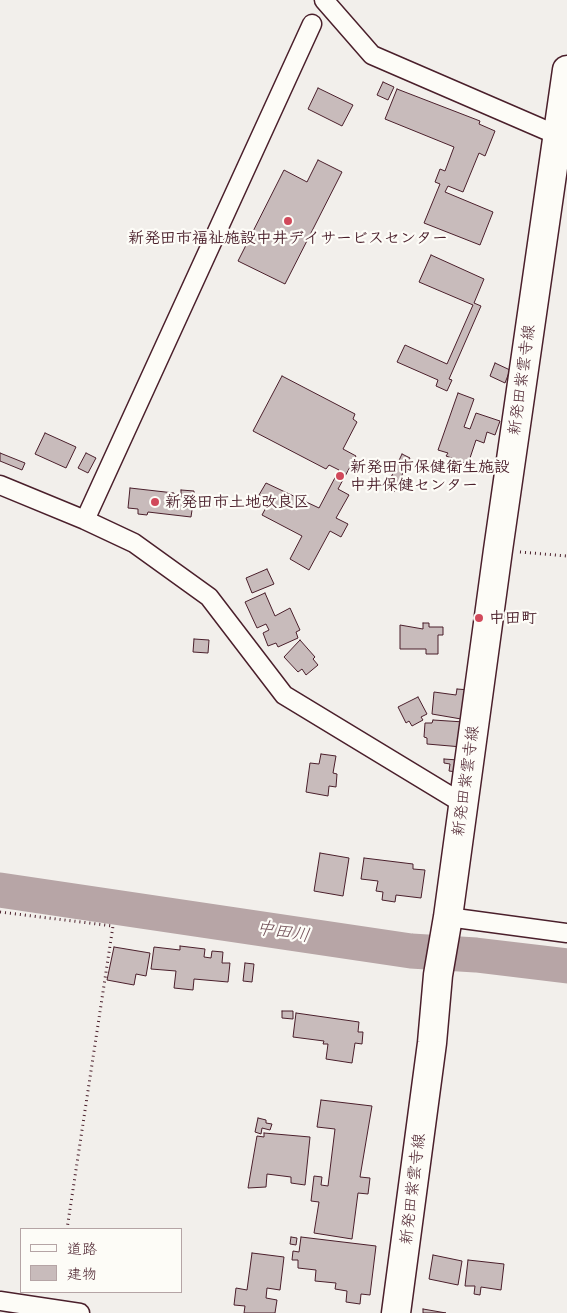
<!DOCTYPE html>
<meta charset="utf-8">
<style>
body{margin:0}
#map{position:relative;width:567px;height:1313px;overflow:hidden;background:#f2efeb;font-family:Delius,"Klee One",sans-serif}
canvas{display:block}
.legend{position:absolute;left:20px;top:1228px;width:162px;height:65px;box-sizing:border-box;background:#fdfcf7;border:1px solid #b5a4a5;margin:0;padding:6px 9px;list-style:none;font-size:15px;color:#4a1f2b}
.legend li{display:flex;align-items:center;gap:10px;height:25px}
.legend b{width:25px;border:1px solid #b5a4a5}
</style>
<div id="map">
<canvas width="567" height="1313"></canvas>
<ul class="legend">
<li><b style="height:6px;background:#fdfcf7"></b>道路</li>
<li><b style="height:14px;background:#c8bbbb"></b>建物</li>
</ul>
</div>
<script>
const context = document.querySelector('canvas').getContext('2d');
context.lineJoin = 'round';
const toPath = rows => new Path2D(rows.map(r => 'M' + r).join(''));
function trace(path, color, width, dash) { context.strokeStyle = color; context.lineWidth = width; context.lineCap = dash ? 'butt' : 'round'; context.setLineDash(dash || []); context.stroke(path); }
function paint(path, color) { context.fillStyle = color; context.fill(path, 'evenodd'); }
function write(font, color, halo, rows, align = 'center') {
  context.font = font + ' Delius,"Klee One",sans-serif'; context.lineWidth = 4.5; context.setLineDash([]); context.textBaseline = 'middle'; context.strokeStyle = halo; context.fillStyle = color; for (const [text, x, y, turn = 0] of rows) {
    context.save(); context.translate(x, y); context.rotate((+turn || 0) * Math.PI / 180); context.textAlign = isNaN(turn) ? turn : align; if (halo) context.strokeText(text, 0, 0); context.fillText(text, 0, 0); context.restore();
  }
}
const river = toPath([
 [0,890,411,951,476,955,567,966]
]);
const building = toPath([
 [383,82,394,87,388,100,377,95,383,82],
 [318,88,353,105,342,126,308,109,318,88],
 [397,89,480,121,479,124,495,131,485,156,479,153,463,192,448,186,445,192,493,212,480,245,424,223,440,184,435,182,440,169,445,171,454,147,385,119,397,89],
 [318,160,342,172,285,284,238,261,284,170,307,182,318,160],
 [431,255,484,279,474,303,481,306,449,379,452,380,447,391,436,386,438,380,397,362,405,345,447,364,473,305,419,282,431,255],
 [495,363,510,370,505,383,490,376,495,363],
 [282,376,355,414,353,419,357,422,343,449,356,456,338,489,349,495,336,518,348,524,341,537,330,531,309,570,290,559,302,536,262,515,270,500,259,495,266,483,319,508,339,470,329,465,326,469,253,431,282,376],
 [458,393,474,399,464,427,470,429,476,413,500,421,495,435,487,432,484,443,476,440,468,464,446,456,448,453,438,450,458,393],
 [45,433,76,447,66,468,35,454,45,433],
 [0,453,25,463,22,470,0,461,0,453],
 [86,453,96,458,88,473,78,468,86,453],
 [402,454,410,458,394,492,386,488,402,454],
 [130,488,174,493,173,501,193,503,191,517,148,512,147,515,138,514,138,509,128,508,130,488],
 [181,490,194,491,194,498,181,497,181,490],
 [267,569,274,584,252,593,246,578,267,569],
 [265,593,275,616,290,608,300,630,296,632,298,638,278,647,276,643,268,646,263,633,269,630,266,624,257,628,245,602,265,593],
 [423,623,429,623,429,627,443,627,443,635,438,635,438,654,426,654,426,649,400,649,400,625,423,629,423,623],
 [194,639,209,640,208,653,193,652,194,639],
 [300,640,315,657,313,659,318,665,306,675,302,669,298,672,284,657,300,640],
 [457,689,470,690,467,720,432,714,434,692,456,695,457,689],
 [418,697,427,714,421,717,423,720,412,726,409,721,406,723,398,707,418,697],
 [433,720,464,722,462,747,427,744,427,738,424,737,425,723,432,723,433,720],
 [321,754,336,756,333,773,337,774,336,787,329,786,328,796,306,792,310,763,319,764,321,754],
 [444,759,458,760,457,772,449,771,450,764,444,763,444,759],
 [320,853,349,858,343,896,314,891,320,853],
 [364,858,413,864,413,869,425,870,421,898,396,895,395,902,382,900,383,892,376,891,378,881,361,879,364,858],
 [180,946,205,949,204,957,211,958,212,951,223,952,222,963,230,963,228,982,194,979,193,990,174,988,176,971,151,969,154,947,180,950,180,946],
 [114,947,150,953,146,976,136,974,134,985,107,980,114,947],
 [245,963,254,964,252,982,243,981,245,963],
 [282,1011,293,1011,293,1019,282,1018,282,1011],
 [296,1013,359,1022,358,1032,363,1032,362,1044,355,1043,352,1063,326,1059,328,1044,323,1044,324,1041,293,1037,296,1013],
 [321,1100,372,1106,360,1177,370,1178,368,1194,358,1193,352,1239,314,1233,319,1202,311,1201,314,1176,322,1177,321,1185,328,1186,335,1129,317,1127,321,1100],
 [258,1118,266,1120,266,1123,272,1124,270,1130,262,1128,261,1134,255,1132,258,1118],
 [264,1133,310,1137,305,1185,291,1183,291,1177,267,1174,266,1187,248,1188,257,1136,264,1137,264,1133],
 [291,1237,297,1238,296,1245,290,1244,291,1237],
 [301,1237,376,1246,370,1295,361,1294,360,1304,346,1302,347,1291,335,1289,336,1283,315,1281,316,1270,298,1268,298,1260,292,1260,293,1251,299,1252,301,1237],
 [252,1253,284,1257,280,1290,267,1288,266,1298,277,1300,275,1313,244,1313,245,1306,234,1305,236,1288,247,1290,252,1253],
 [433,1255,462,1261,458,1285,429,1279,433,1255],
 [468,1260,504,1264,501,1290,481,1287,480,1295,474,1294,475,1286,465,1286,468,1260],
 [423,1309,446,1313,423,1313,423,1309]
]);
const path = toPath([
 [520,552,567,556],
 [0,912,113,926,67,1229]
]);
const minor = toPath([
 [324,0,372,55,557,135],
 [0,485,85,520,134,543,209,597,284,695,462,803],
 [85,520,312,24],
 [448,917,567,933],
 [0,1301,80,1313]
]);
const primary = toPath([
 [396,1313,432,1043,438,975,448,917,498,550,567,70]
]);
const markers = [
 [288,221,5,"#d1495b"],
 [340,476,5,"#d1495b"],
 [155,502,5,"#d1495b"],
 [479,618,5,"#d1495b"]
];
const poiNames = [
 ["新発田市福祉施設中井デイサービスセンター",288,238,"center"],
 ["新発田市保健衛生施設",350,467],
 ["中井保健センター",350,485],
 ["新発田市土地改良区",165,502],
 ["中田町",489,618]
];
const streetNames = [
 ["新発田紫雲寺線",522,380,-82],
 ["新発田紫雲寺線",466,781,-82],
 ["新発田紫雲寺線",413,1189,-83]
];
const waterNames = [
 ["中田川",283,932,9]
];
trace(river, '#b7a5a6', 35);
paint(building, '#c8bbbb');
trace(building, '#4a1f2b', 1);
trace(minor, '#4a1f2b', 21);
trace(primary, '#4a1f2b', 31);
trace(path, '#4a1f2b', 3, [1, 4]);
trace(minor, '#fdfcf7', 18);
trace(primary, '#fdfcf7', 28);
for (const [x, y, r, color] of markers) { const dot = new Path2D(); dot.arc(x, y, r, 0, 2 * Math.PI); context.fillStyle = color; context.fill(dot); trace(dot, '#fdfcf7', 2); }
write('bold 16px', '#4a1f2b', '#fdfcf7', poiNames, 'left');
write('16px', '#4a1f2b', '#fdfcf7', streetNames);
write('italic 18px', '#704e56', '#fdfcf7', waterNames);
</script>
